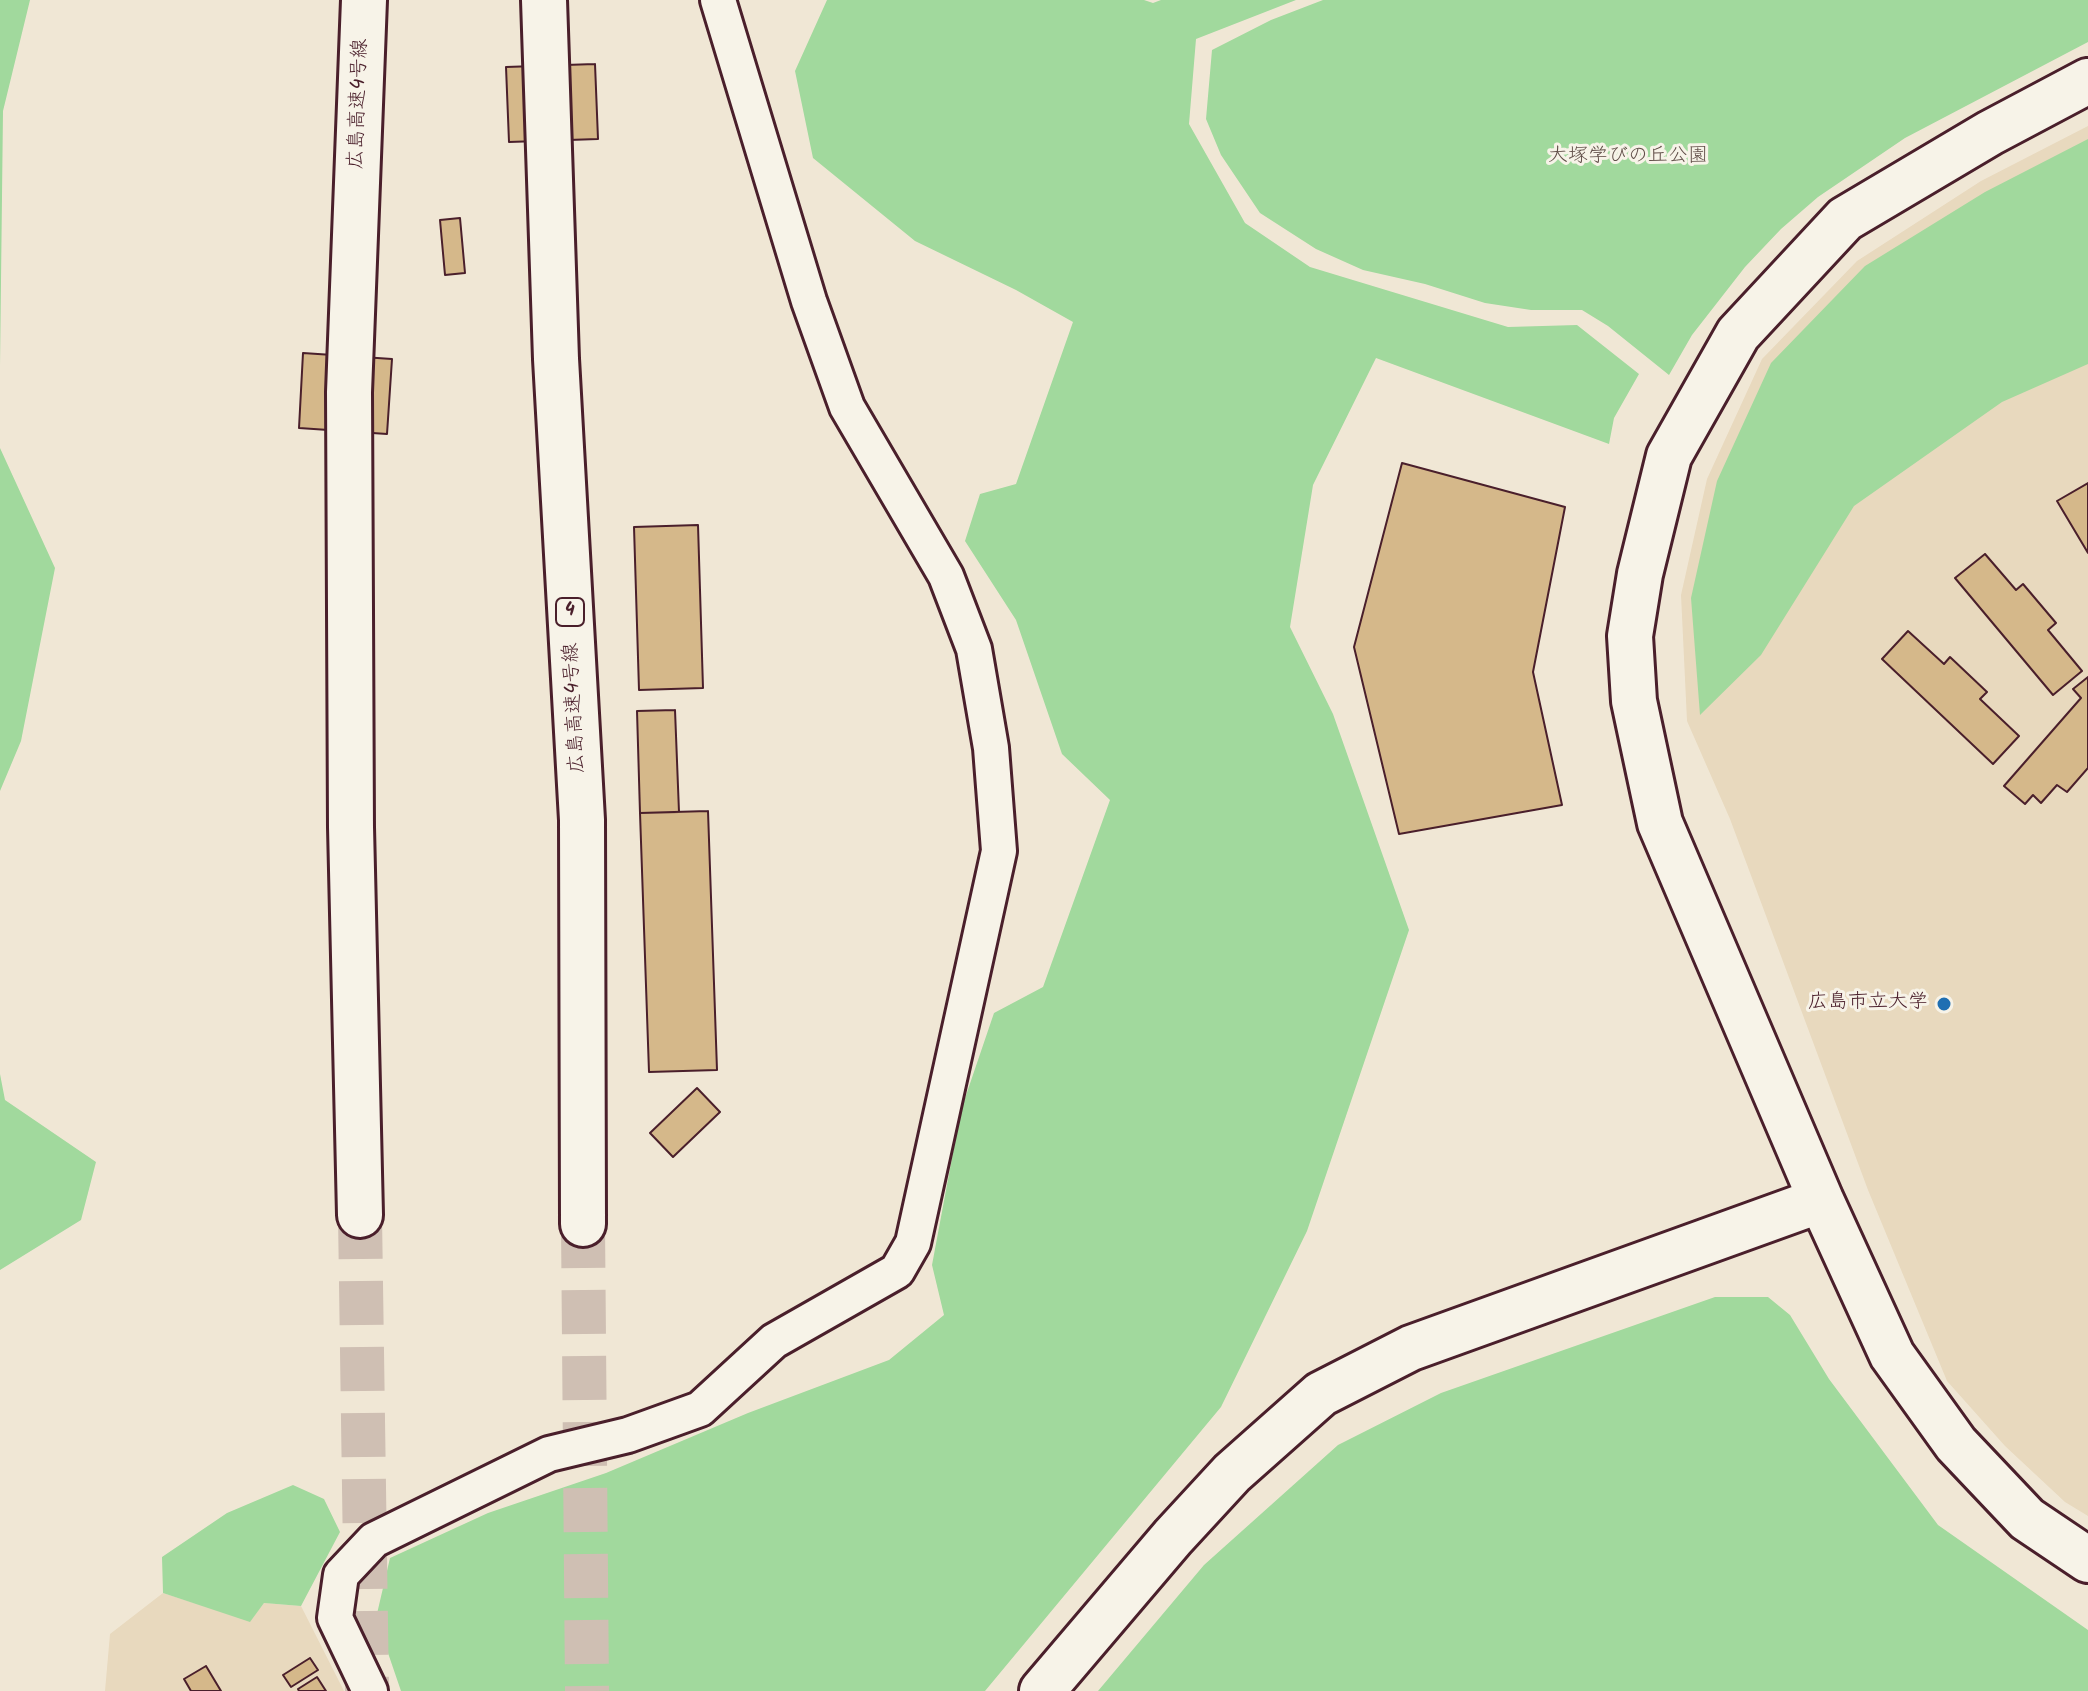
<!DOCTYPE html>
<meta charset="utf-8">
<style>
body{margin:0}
canvas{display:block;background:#f0e7d5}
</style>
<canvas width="2088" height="1691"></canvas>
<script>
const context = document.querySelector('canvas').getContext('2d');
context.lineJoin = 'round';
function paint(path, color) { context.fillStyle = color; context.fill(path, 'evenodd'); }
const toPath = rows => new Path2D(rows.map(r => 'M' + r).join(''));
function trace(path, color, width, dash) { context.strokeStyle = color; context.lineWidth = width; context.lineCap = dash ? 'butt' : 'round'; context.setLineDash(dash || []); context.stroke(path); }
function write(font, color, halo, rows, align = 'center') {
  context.font = font + ' Kalam,"Klee One",sans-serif'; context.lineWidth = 6; context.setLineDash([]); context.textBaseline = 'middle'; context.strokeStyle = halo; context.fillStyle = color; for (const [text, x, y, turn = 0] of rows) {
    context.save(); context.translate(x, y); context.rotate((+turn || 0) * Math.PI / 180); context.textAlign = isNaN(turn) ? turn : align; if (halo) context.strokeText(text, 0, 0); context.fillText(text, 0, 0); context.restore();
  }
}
const built = toPath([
 [2088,126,2088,1516,2065,1502,2005,1446,1947,1381,1868,1190,1730,819,1687,721,1681,595,1707,479,1762,359,1857,261,1981,181],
 [163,1593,250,1621,264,1603,301,1606,344,1691,105,1691,110,1634]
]);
const green = toPath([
 [0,0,30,0,3,111,0,366],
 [827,0,1144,0,1153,3,1161,0,1296,0,1196,39,1189,124,1245,223,1310,267,1508,327,1577,325,1639,374,1614,418,1609,444,1376,358,1313,485,1290,627,1333,714,1409,930,1307,1231,1221,1407,985,1691,401,1691,376,1618,390,1558,488,1513,606,1473,748,1413,889,1360,944,1315,932,1265,961,1110,994,1013,1043,987,1110,800,1062,754,1016,620,965,541,980,494,1016,484,1073,322,1016,290,915,241,813,158,795,71],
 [1323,0,2088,0,2088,42,1905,138,1818,197,1781,229,1745,267,1692,335,1669,375,1608,326,1582,310,1531,310,1485,303,1425,284,1363,270,1316,249,1260,213,1221,155,1206,119,1212,50,1271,20],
 [2088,139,2088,364,2002,402,1854,506,1761,655,1700,715,1691,598,1717,481,1771,363,1865,266,1985,192],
 [0,448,55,568,21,741,0,791],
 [0,1074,5,1100,96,1162,81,1220,0,1270],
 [1715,1297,1768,1297,1790,1315,1829,1379,1938,1525,2088,1630,2088,1691,1098,1691,1204,1565,1338,1445,1441,1393],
 [293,1485,324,1499,340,1532,301,1606,264,1603,250,1622,163,1593,162,1557,227,1513]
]);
const building = toPath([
 [595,64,598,139,509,142,506,67,595,64],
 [460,218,465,273,445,275,440,220,460,218],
 [303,353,392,359,387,434,299,428,303,353],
 [1402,463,1565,507,1533,672,1562,805,1399,834,1354,647,1402,463],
 [2088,483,2088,553,2057,501,2088,483],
 [698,525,703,688,639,690,634,527,698,525],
 [1985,554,2016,590,2023,584,2056,623,2048,630,2082,671,2053,695,1955,578,1985,554],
 [1908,631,1944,664,1950,657,1987,692,1980,699,2019,736,1993,764,1882,659,1908,631],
 [2088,677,2088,768,2067,792,2057,785,2041,803,2033,795,2025,804,2004,786,2081,698,2073,689,2088,677],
 [675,710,679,812,640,813,637,711,675,710],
 [708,811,717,1070,649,1072,640,813,708,811],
 [697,1088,720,1112,673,1157,650,1133,697,1088],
 [310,1658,318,1670,291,1687,283,1675,310,1658],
 [206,1666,221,1691,191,1691,184,1679,206,1666],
 [317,1677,326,1691,299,1691,298,1689,317,1677]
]);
const highwayTunnel = toPath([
 [360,1215,367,1691],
 [583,1224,587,1691]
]);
const street = toPath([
 [370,1691,335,1618,341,1575,374,1540,549,1454,628,1435,700,1409,774,1341,897,1271,913,1243,999,851,991,748,974,649,946,576,847,407,809,301,718,0]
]);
const secondary = toPath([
 [2088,81,1990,133,1845,219,1738,334,1669,456,1640,574,1630,636,1634,701,1660,823,1821,1200,1892,1355,1956,1444,2027,1519,2088,1560],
 [1042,1691,1173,1537,1232,1473,1321,1394,1411,1348,1821,1200]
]);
const highway = toPath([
 [544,0,556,359,582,820,583,1224],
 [360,1215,351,827,349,392,364,0]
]);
const markers = [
 [1944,1004,8,"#1f6fb2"]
];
const shields = [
 [570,612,28]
];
const shieldNames = [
 ["4",570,612]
];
const streetNames = [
 ["広島高速4号線",360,104,-88],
 ["広島高速4号線",576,708,-93]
];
const parkNames = [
 ["大塚学びの丘公園",1628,158]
];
const poiNames = [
 ["広島市立大学",1928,1004]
];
paint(built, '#e8d9be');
paint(green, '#a1d99d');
paint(building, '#d5b88a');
trace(building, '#4a1f2b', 2);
trace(highwayTunnel, '#cfbfb3', 44, [44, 22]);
trace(street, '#4a1f2b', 40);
trace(secondary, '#4a1f2b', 50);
trace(highway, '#4a1f2b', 50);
trace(street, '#f7f3e8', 34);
trace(secondary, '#f7f3e8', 44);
trace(highway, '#f7f3e8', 44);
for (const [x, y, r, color] of markers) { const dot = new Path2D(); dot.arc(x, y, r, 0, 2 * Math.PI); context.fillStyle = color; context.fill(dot); trace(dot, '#f7f3e8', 3); }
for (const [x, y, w] of shields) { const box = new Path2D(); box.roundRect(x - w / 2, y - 14, w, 28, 6); context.fillStyle = '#f7f3e8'; context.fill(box); trace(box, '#4a1f2b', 2); }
write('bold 18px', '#4a1f2b', null, shieldNames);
write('20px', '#4a1f2b', '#f7f3e8', streetNames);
write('20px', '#604e48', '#f7f3e8', parkNames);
write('20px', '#4a1f2b', '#f7f3e8', poiNames, 'right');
</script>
